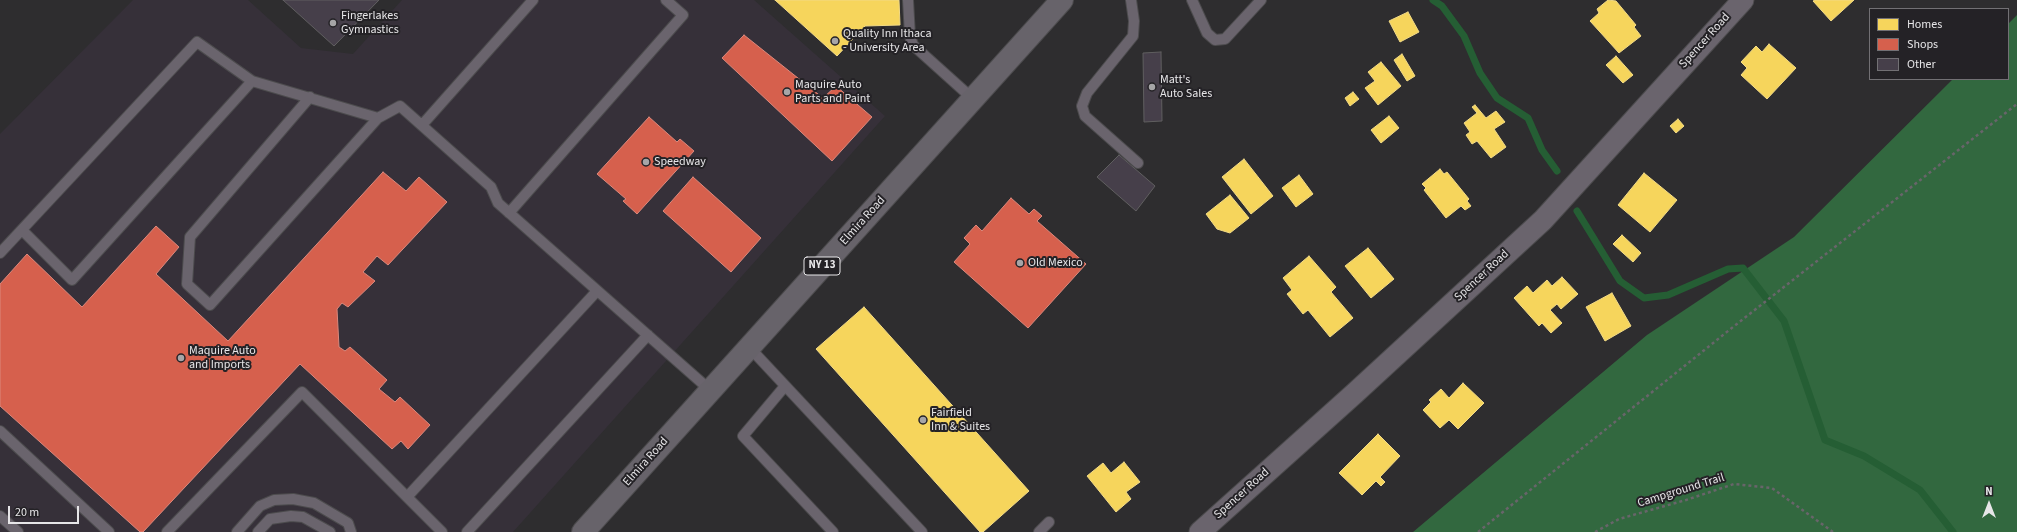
<!DOCTYPE html>
<style>
body{margin:0}
#map{position:relative;width:2017px;height:532px;overflow:hidden;background:#2e2d2f;font-family:"Source Sans 3",sans-serif}
canvas{display:block}
.legend{position:absolute;left:1869px;top:8px;width:140px;height:72px;box-sizing:border-box;background:#242226;border:1px solid #727074;margin:0;padding:5px 7px;list-style:none;font-size:12px;color:#e7e6e8}
.legend li{display:flex;align-items:center;gap:8px;height:20px}
.legend b{width:20px;border:1px solid #727074}
.north{position:absolute;left:1969px;top:484px;width:40px;height:40px;-webkit-text-stroke:3px #242226;paint-order:stroke;rotate:0deg;font-size:11px;font-weight:700;line-height:16px;text-align:center;color:#e7e6e8}
.north::after{content:'';display:block;margin:auto;width:14px;height:18px;background:#e7e6e8;clip-path:polygon(50% 0,100% 100%,50% 72%,0 100%)}
.scale{position:absolute;left:8px;top:506px;width:71px;height:18px;box-sizing:border-box;border:2px solid #e7e6e8;border-top:0;padding-left:5px;font-size:12px;line-height:14px;white-space:nowrap;color:#e7e6e8;-webkit-text-stroke:3px #242226;paint-order:stroke}
</style>
<div id="map">
<canvas width="2017" height="532"></canvas>
<ul class="legend">
<li><b style="height:11px;background:#f6d55c"></b>Homes</li>
<li><b style="height:11px;background:#d6604d"></b>Shops</li>
<li><b style="height:11px;background:#463f4a"></b>Other</li>
</ul>
<div class="north">N</div>
<div class="scale">20 m</div>
</div>
<script>
const context = document.querySelector('canvas').getContext('2d');
context.lineJoin = 'round';
function paint(path, color) { context.fillStyle = color; context.fill(path, 'evenodd'); }
const toPath = rows => new Path2D(rows.map(r => 'M' + r).join(''));
function trace(path, color, width, dash) { context.strokeStyle = color; context.lineWidth = width; context.lineCap = dash ? 'butt' : 'round'; context.setLineDash(dash || []); context.stroke(path); }
function write(font, color, halo, rows, align = 'center') {
  context.font = font + ' "Source Sans 3",sans-serif'; context.lineWidth = 4; context.setLineDash([]); context.textBaseline = 'middle'; context.strokeStyle = halo; context.fillStyle = color; for (const [text, x, y, turn = 0] of rows) {
    context.save(); context.translate(x, y); context.rotate((+turn || 0) * Math.PI / 180); context.textAlign = isNaN(turn) ? turn : align; if (halo) context.strokeText(text, 0, 0); context.fillText(text, 0, 0); context.restore();
  }
}
const built = toPath([
 [133,0,248,0,301,48,353,54,402,0,754,0,885,116,513,532,0,532,0,134]
]);
const forest = toPath([
 [2017,15,2017,532,1413,532,1647,335,1794,237,1953,79,2008,79,2008,24]
]);
const homes = toPath([
 [775,0,899,0,900,25,865,26,837,56,775,0],
 [1608,0,1616,1,1636,25,1634,27,1641,36,1619,53,1590,21,1599,13,1597,9,1608,0],
 [1815,0,1854,0,1831,21,1813,1,1815,0],
 [1408,12,1419,32,1400,42,1389,21,1408,12],
 [1769,44,1796,68,1767,99,1741,75,1747,68,1741,62,1756,46,1762,52,1769,44],
 [1402,54,1415,76,1407,81,1394,60,1402,54],
 [1616,56,1633,75,1623,83,1606,65,1616,56],
 [1381,62,1401,86,1378,105,1365,88,1375,81,1368,72,1381,62],
 [1353,92,1359,99,1350,106,1345,98,1353,92],
 [1475,105,1486,118,1496,111,1505,122,1494,129,1506,147,1491,158,1477,141,1472,144,1466,135,1470,132,1464,123,1477,113,1472,107,1475,105],
 [1389,116,1399,128,1381,143,1371,130,1389,116],
 [1678,119,1684,126,1676,133,1670,126,1678,119],
 [1244,159,1273,196,1251,214,1222,177,1244,159],
 [1440,169,1444,174,1447,172,1469,199,1467,201,1471,206,1465,210,1461,206,1446,218,1424,190,1426,188,1422,184,1440,169],
 [1644,173,1677,200,1650,232,1618,205,1644,173],
 [1299,175,1313,194,1296,207,1282,188,1299,175],
 [1230,195,1249,218,1230,233,1217,229,1206,214,1230,195],
 [1622,235,1641,253,1633,262,1613,244,1622,235],
 [1368,248,1394,279,1371,298,1345,266,1368,248],
 [1309,256,1336,287,1331,292,1353,318,1330,337,1308,310,1303,314,1287,294,1292,290,1283,278,1309,256],
 [1562,277,1578,294,1561,309,1557,304,1550,310,1562,323,1551,333,1542,323,1539,326,1514,298,1527,286,1533,293,1547,280,1552,286,1562,277],
 [1612,293,1631,326,1605,341,1586,307,1612,293],
 [864,307,1029,491,983,532,980,532,816,349,864,307],
 [1463,383,1484,403,1458,429,1449,420,1440,428,1423,410,1431,402,1429,400,1441,389,1449,398,1463,383],
 [1378,434,1400,456,1380,477,1385,482,1381,486,1376,481,1362,495,1339,473,1378,434],
 [1124,462,1140,482,1126,492,1131,499,1116,512,1087,476,1103,463,1111,473,1124,462]
]);
const shops = toPath([
 [744,35,823,98,836,86,872,117,832,161,722,58,744,35],
 [649,117,677,142,680,139,694,151,637,214,623,201,626,199,597,174,649,117],
 [383,172,406,191,419,177,447,202,388,265,377,256,363,272,375,281,348,307,342,303,337,309,339,347,345,351,350,347,387,380,379,389,395,402,400,397,430,425,408,449,401,441,392,449,300,364,143,532,140,532,0,406,0,284,27,254,82,307,156,226,179,247,156,274,228,341,383,172],
 [693,177,761,238,731,272,663,211,693,177],
 [1011,198,1029,214,1034,209,1042,216,1037,221,1086,264,1028,328,954,262,970,244,964,238,976,225,982,231,1011,198]
]);
const stream = toPath([
 [1433,0,1442,6,1464,36,1480,73,1497,98,1528,118,1542,150,1557,171],
 [1577,211,1620,281,1644,298,1668,295,1728,269,1743,268,1784,321,1825,440,1864,456,1920,490,1953,532]
]);
const building = toPath([
 [283,0,379,0,334,46,283,0],
 [1161,52,1162,121,1144,122,1143,53,1161,52],
 [1119,155,1155,186,1136,211,1097,177,1119,155]
]);
const path = toPath([
 [1478,532,1733,327,2017,104],
 [1595,532,1619,519,1686,500,1734,484,1772,488,1833,532]
]);
const lane = toPath([
 [908,0,910,36,913,45,973,99],
 [1131,0,1134,21,1133,36,1087,93,1082,106,1085,116,1138,163],
 [1192,0,1207,33,1215,40,1225,39,1261,0],
 [310,97,190,237,187,284,210,305,378,118],
 [422,125,533,0],
 [509,213,683,15,666,0],
 [22,230,72,280,252,81],
 [0,253,197,42,252,81,378,118,400,106,491,187,498,203,710,390],
 [749,347,922,532],
 [785,386,743,436,833,532],
 [0,431,109,532],
 [407,497,597,291],
 [0,516,18,532],
 [167,532,302,392,442,532],
 [237,532,260,506,274,500,293,499,314,503,348,523,351,532],
 [258,532,270,519,291,516,303,517,330,532],
 [467,532,648,335],
 [1039,532,1049,522]
]);
const street = toPath([
 [1200,532,1355,393,1543,220,1743,0]
]);
const highway = toPath([
 [583,532,1062,0]
]);
const markers = [
 [333,23,4,"#a6a5a7"],
 [835,41,4,"#a6a5a7"],
 [1152,87,4,"#a6a5a7"],
 [787,92,4,"#a6a5a7"],
 [646,162,4,"#a6a5a7"],
 [1020,263,4,"#a6a5a7"],
 [181,358,4,"#a6a5a7"],
 [923,420,4,"#a6a5a7"]
];
const shields = [
 [822,266,36]
];
const shieldNames = [
 ["NY 13",822,266]
];
const poiNames = [
 ["Fingerlakes",341,16],
 ["Gymnastics",341,30],
 ["Quality Inn Ithaca",843,34],
 ["- University Area",843,48],
 ["Matt's",1160,80],
 ["Auto Sales",1160,94],
 ["Maquire Auto",795,85],
 ["Parts and Paint",795,99],
 ["Speedway",654,162],
 ["Old Mexico",1028,263],
 ["Maquire Auto",189,351],
 ["and Imports",189,365],
 ["Fairfield",931,413],
 ["Inn & Suites",931,427]
];
const streetNames = [
 ["Spencer Road",1705,41,-48],
 ["Elmira Road",863,221,-48],
 ["Spencer Road",1482,276,-43],
 ["Elmira Road",646,462,-48],
 ["Campground Trail",1681,491,-17],
 ["Spencer Road",1242,494,-42]
];
paint(built, '#363039');
paint(forest, '#32683f');
paint(homes, '#f6d55c');
trace(homes, '#f2da86', 1);
paint(shops, '#d6604d');
trace(shops, '#db887c', 1);
trace(stream, '#255e34', 7);
paint(building, '#463f4a');
trace(building, '#605f60', 1);
trace(lane, '#4c4b4d', 12);
trace(street, '#4c4b4d', 23);
trace(highway, '#4c4b4d', 24);
trace(path, '#68656a', 2.5, [3, 3]);
trace(lane, '#6a646d', 10);
trace(street, '#6a646d', 21);
trace(highway, '#67636a', 22);
for (const [x, y, r, color] of markers) { const dot = new Path2D(); dot.arc(x, y, r, 0, 2 * Math.PI); context.fillStyle = color; context.fill(dot); trace(dot, '#242226', 1.5); }
for (const [x, y, w] of shields) { const box = new Path2D(); box.roundRect(x - w / 2, y - 9, w, 18, 3); context.fillStyle = '#242226'; context.fill(box); trace(box, '#e7e6e8', 1); }
write('bold 11px', '#e7e6e8', null, shieldNames);
write('12px', '#e7e6e8', '#242226', poiNames, 'left');
write('12px', '#e7e6e8', '#242226', streetNames);
</script>
